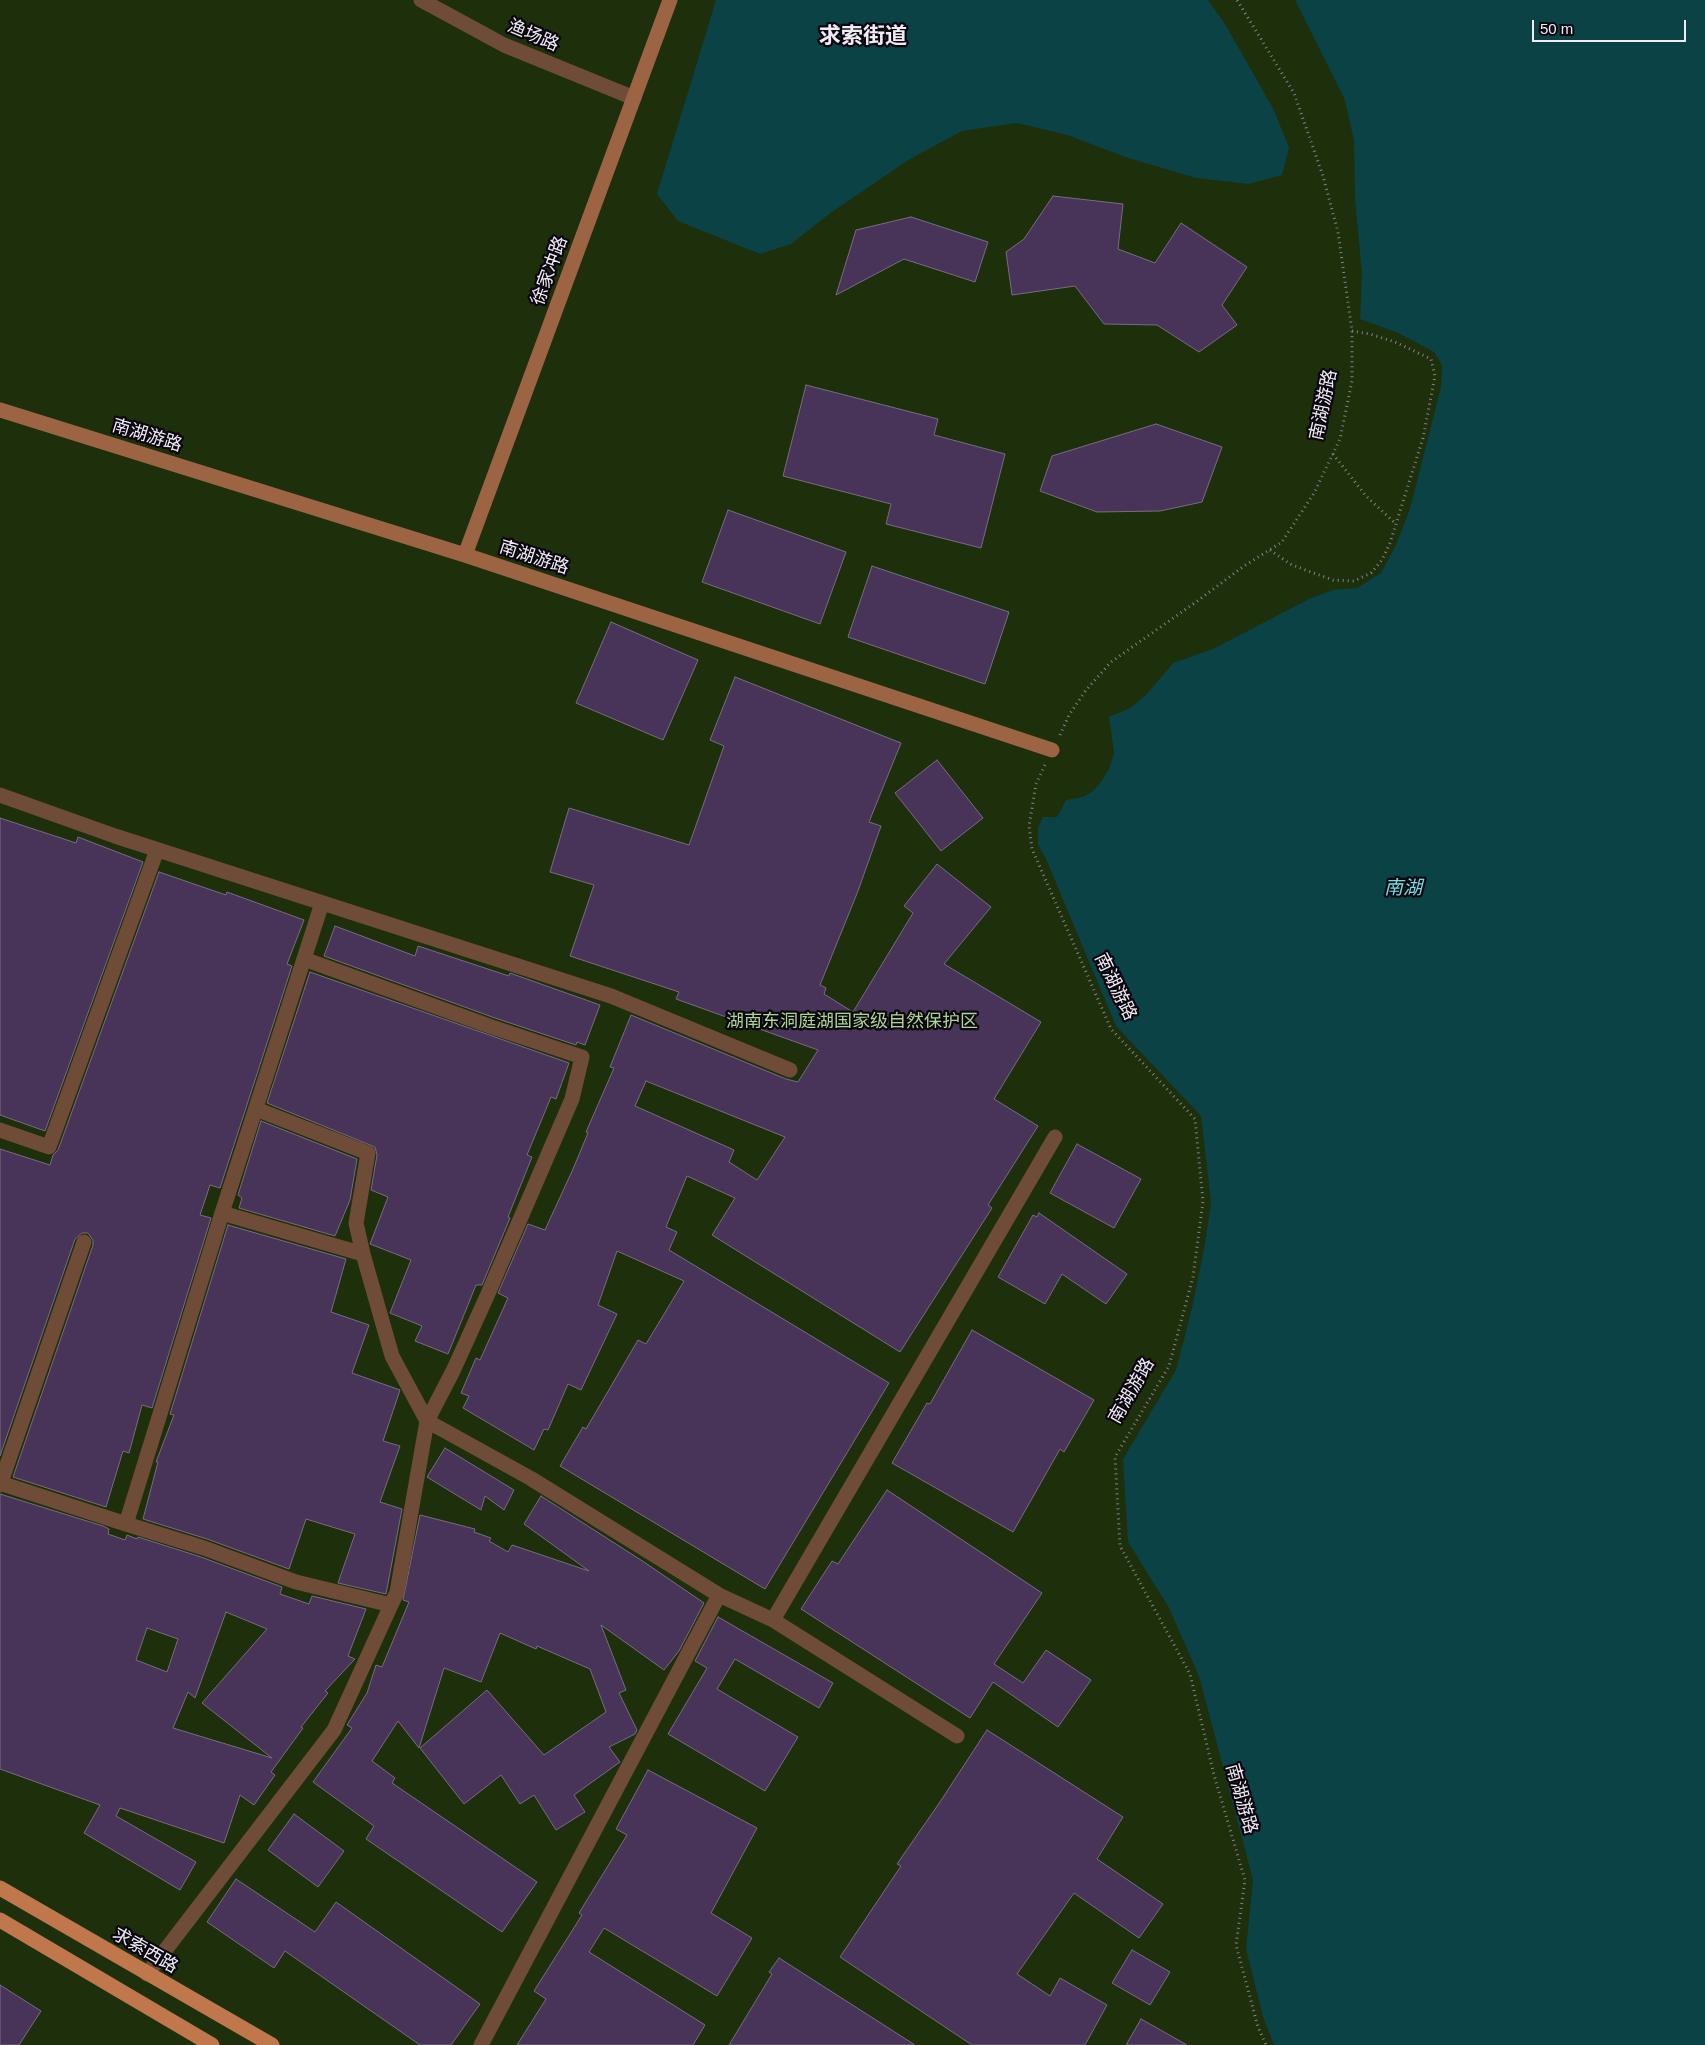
<!DOCTYPE html>
<meta charset="utf-8">
<style>
body{margin:0}
#map{position:relative;width:1705px;height:2045px;overflow:hidden;background:#231a2a;font-family:Arial,sans-serif}
canvas{display:block}
.scale{position:absolute;left:1532px;top:20px;width:154px;height:22px;box-sizing:border-box;border:2px solid #f1ebf7;border-top:0;padding-left:6px;font-size:15px;line-height:18px;white-space:nowrap;color:#f1ebf7;-webkit-text-stroke:4px #0a070e;paint-order:stroke}
</style>
<div id="map">
<canvas width="1705" height="2045"></canvas>
<div class="scale">50 m</div>
</div>
<script>
const context = document.querySelector('canvas').getContext('2d');
context.lineJoin = 'round';
function paint(path, color) { context.fillStyle = color; context.fill(path, 'evenodd'); }
const toPath = rows => new Path2D(rows.map(r => 'M' + r).join(''));
function trace(path, color, width, dash) { context.strokeStyle = color; context.lineWidth = width; context.lineCap = dash ? 'butt' : 'round'; context.setLineDash(dash || []); context.stroke(path); }
function write(font, color, halo, rows, align = 'center') {
  context.font = font + ' Arial,"Noto Sans SC",sans-serif'; context.lineWidth = 4.5; context.setLineDash([]); context.textBaseline = 'middle'; context.strokeStyle = halo; context.fillStyle = color; for (const [text, x, y, turn = 0] of rows) {
    context.save(); context.translate(x, y); context.rotate((+turn || 0) * Math.PI / 180); context.textAlign = isNaN(turn) ? turn : align; if (halo) context.strokeText(text, 0, 0); context.fillText(text, 0, 0); context.restore();
  }
}
const green = toPath([
 [0,0,1705,0,1705,2045,0,2045]
]);
const water = toPath([
 [716,0,1208,0,1225,24,1274,110,1289,148,1282,175,1249,184,1196,178,1128,158,1067,135,1017,123,962,131,910,159,829,214,791,244,760,254,678,221,657,194],
 [1295,0,1705,0,1705,2045,1274,2045,1263,2017,1246,1949,1253,1880,1199,1676,1168,1606,1128,1542,1123,1459,1176,1370,1192,1308,1205,1244,1211,1202,1201,1116,1116,1026,1046,859,1038,845,1038,828,1043,817,1057,817,1066,800,1083,797,1093,791,1101,782,1109,769,1114,753,1109,717,1130,708,1147,694,1173,663,1213,649,1309,599,1333,590,1357,588,1381,573,1395,547,1410,509,1441,387,1442,365,1434,352,1398,333,1360,319,1362,274,1355,199,1354,141,1345,100]
]);
const building = toPath([
 [1053,196,1123,204,1118,249,1155,263,1181,223,1247,267,1222,305,1237,325,1199,352,1157,325,1104,324,1075,286,1012,295,1006,252,1024,239,1053,196],
 [911,217,988,242,975,282,904,259,836,295,856,230,911,217],
 [806,385,938,419,934,435,1005,454,981,548,886,524,891,504,783,476,806,385],
 [1156,424,1222,447,1202,502,1160,511,1097,512,1040,491,1052,456,1156,424],
 [728,510,846,552,820,624,702,582,728,510],
 [872,566,1009,612,985,684,848,637,872,566],
 [611,622,698,660,663,740,576,703,611,622],
 [735,677,901,743,869,822,881,826,858,891,820,985,826,988,824,994,853,1012,913,913,904,906,937,864,991,907,944,964,1041,1022,994,1099,1038,1126,988,1205,992,1208,900,1352,712,1235,735,1198,687,1176,666,1227,677,1232,669,1250,889,1383,765,1589,560,1466,583,1427,586,1429,638,1340,646,1344,684,1281,617,1251,598,1305,617,1314,581,1390,568,1384,548,1430,544,1429,534,1450,463,1408,469,1396,461,1393,476,1358,480,1360,508,1298,498,1293,528,1224,545,1230,573,1169,588,1133,586,1132,614,1068,610,1067,631,1015,786,1079,798,1082,818,1050,676,999,679,992,570,956,594,885,550,872,569,808,689,845,724,746,710,740,735,677],
 [646,1081,785,1137,757,1180,729,1162,734,1150,635,1106,646,1081],
 [937,760,983,818,941,851,895,793,937,760],
 [0,818,76,843,78,837,143,862,45,1131,0,1115,0,818],
 [159,872,226,895,227,892,304,920,287,964,292,966,220,1188,210,1185,200,1215,211,1218,152,1408,142,1405,129,1453,123,1451,106,1507,13,1477,93,1245,93,1240,88,1233,82,1233,75,1239,0,1456,0,1149,50,1165,53,1155,58,1150,159,872],
 [335,926,415,956,418,946,509,976,510,973,600,1005,585,1045,577,1042,576,1045,495,1018,324,956,335,926],
 [310,972,569,1063,556,1099,551,1097,527,1155,532,1157,508,1217,510,1218,482,1285,476,1285,448,1354,415,1341,422,1326,390,1313,411,1260,370,1244,388,1197,371,1190,377,1155,375,1147,267,1103,310,972],
 [261,1121,357,1159,350,1200,335,1236,239,1208,242,1198,238,1195,261,1121],
 [1077,1144,1141,1179,1114,1228,1050,1193,1077,1144],
 [1039,1213,1127,1274,1106,1304,1062,1274,1045,1304,998,1277,1033,1215,1037,1217,1039,1213],
 [228,1225,346,1259,331,1312,369,1325,352,1373,400,1390,383,1441,400,1446,380,1502,402,1509,386,1594,338,1583,355,1534,306,1519,289,1569,207,1539,143,1519,158,1462,156,1462,174,1415,170,1414,228,1225],
 [972,1330,1094,1400,1064,1452,1060,1449,1013,1532,892,1463,927,1403,930,1404,972,1330],
 [445,1448,514,1490,504,1510,485,1496,481,1510,427,1477,445,1448],
 [887,1490,1042,1593,994,1664,1023,1683,1046,1650,1091,1680,1058,1727,993,1682,970,1718,801,1609,832,1561,838,1564,887,1490],
 [0,1494,103,1526,109,1529,108,1534,125,1540,127,1535,137,1539,138,1537,201,1557,282,1587,280,1594,309,1604,312,1596,366,1609,348,1656,355,1659,325,1691,328,1693,301,1727,303,1728,271,1772,275,1775,254,1805,240,1795,224,1843,120,1808,116,1816,196,1862,180,1890,84,1833,100,1805,0,1769,0,1494],
 [226,1612,267,1629,202,1703,272,1758,173,1728,188,1692,195,1698,226,1612],
 [147,1628,178,1639,167,1672,136,1660,147,1628],
 [541,1496,644,1562,704,1603,679,1651,664,1670,601,1625,626,1690,619,1693,637,1730,635,1734,609,1747,620,1762,574,1795,585,1812,556,1830,534,1795,520,1804,501,1775,464,1804,420,1748,487,1690,544,1755,606,1712,590,1669,537,1646,536,1649,500,1633,481,1682,444,1668,419,1748,398,1721,372,1761,395,1778,392,1783,537,1882,502,1932,366,1839,374,1826,313,1782,352,1728,347,1725,367,1693,376,1665,382,1667,409,1602,403,1600,420,1515,475,1529,474,1532,491,1538,489,1541,508,1552,512,1545,589,1571,524,1524,541,1496],
 [718,1617,833,1683,819,1708,735,1659,717,1689,798,1737,765,1791,668,1734,707,1668,695,1661,718,1617],
 [987,1730,1123,1817,1097,1859,1163,1904,1139,1938,1074,1893,1017,1974,1050,1996,1060,1978,1107,2005,1085,2045,972,2045,840,1957,901,1866,897,1864,940,1802,987,1730],
 [648,1770,757,1828,711,1913,752,1938,717,1996,604,1928,589,1952,705,2025,693,2045,517,2045,546,1999,534,1991,582,1915,579,1913,627,1835,616,1829,648,1770],
 [294,1814,344,1851,318,1887,268,1850,294,1814],
 [236,1879,315,1932,336,1902,480,2004,451,2045,420,2045,285,1951,274,1968,207,1922,236,1879],
 [1132,1950,1170,1972,1150,2005,1112,1983,1132,1950],
 [779,1958,915,2045,729,2045,772,1974,769,1972,779,1958],
 [0,1985,41,2011,19,2045,0,2045,0,1985],
 [1141,2019,1187,2045,1126,2045,1141,2019]
]);
const path = toPath([
 [1333,454,1366,496,1396,524],
 [1270,550,1290,564,1308,571,1333,580,1354,581,1371,573,1382,560,1390,543,1423,438,1435,376,1431,359,1395,342,1370,334,1352,331],
 [1060,735,1069,715,1086,690,1111,662,1196,602,1244,566,1282,542,1314,493,1340,439,1352,381,1352,331,1338,232,1323,176,1294,93,1237,0],
 [1045,765,1036,784,1029,826,1032,849,1111,1029,1195,1119,1203,1201,1193,1277,1169,1366,1115,1457,1120,1546,1190,1674,1214,1775,1245,1880,1236,1945,1258,2027,1266,2045]
]);
const street = toPath([
 [421,0,504,45,634,98],
 [0,795,115,836,611,996,790,1070],
 [256,1109,368,1153,356,1223,363,1254,392,1356,427,1421,530,1478,719,1595,773,1620,957,1736],
 [0,1130,49,1147,157,850],
 [222,1213,363,1254],
 [0,1483,126,1524,222,1213,322,903],
 [0,1485,84,1242],
 [126,1524,204,1548,296,1582,391,1605],
 [773,1620,1055,1137],
 [147,1974,334,1730,397,1592,427,1421,453,1371,487,1296,572,1099,582,1057,492,1027,304,959],
 [481,2045,719,1595]
]);
const secondary = toPath([
 [0,410,465,555,1052,750],
 [465,555,670,0]
]);
const primary = toPath([
 [0,1888,272,2045],
 [0,1920,212,2045]
]);
const streetNames = [
 ["渔场路",533,36,23],
 ["徐家冲路",550,271,-70],
 ["南湖游路",1324,405,-78],
 ["南湖游路",147,436,17],
 ["南湖游路",534,558,18],
 ["南湖游路",1115,987,64],
 ["南湖游路",1132,1391,-60],
 ["南湖游路",1241,1799,74],
 ["求索西路",145,1951,30]
];
const parkNames = [
 ["湖南东洞庭湖国家级自然保护区",852,1022]
];
const waterNames = [
 ["南湖",1403,889]
];
const districtNames = [
 ["求索街道",863,37]
];
paint(green, '#1d2f0b');
paint(water, '#0a4245');
paint(building, '#493459');
trace(building, '#776c80', 1);
trace(path, '#87808e', 3, [1, 4]);
trace(street, '#6f4c38', 15);
trace(secondary, '#9d6444', 15);
trace(primary, '#c0774c', 15);
write('18px', '#f1ebf7', '#0a070e', streetNames);
write('18px', '#aed491', '#0a070e', parkNames);
write('italic 19px', '#75dfe6', '#0a070e', waterNames);
write('bold 22px', '#f1ebf7', '#0a070e', districtNames);
</script>
